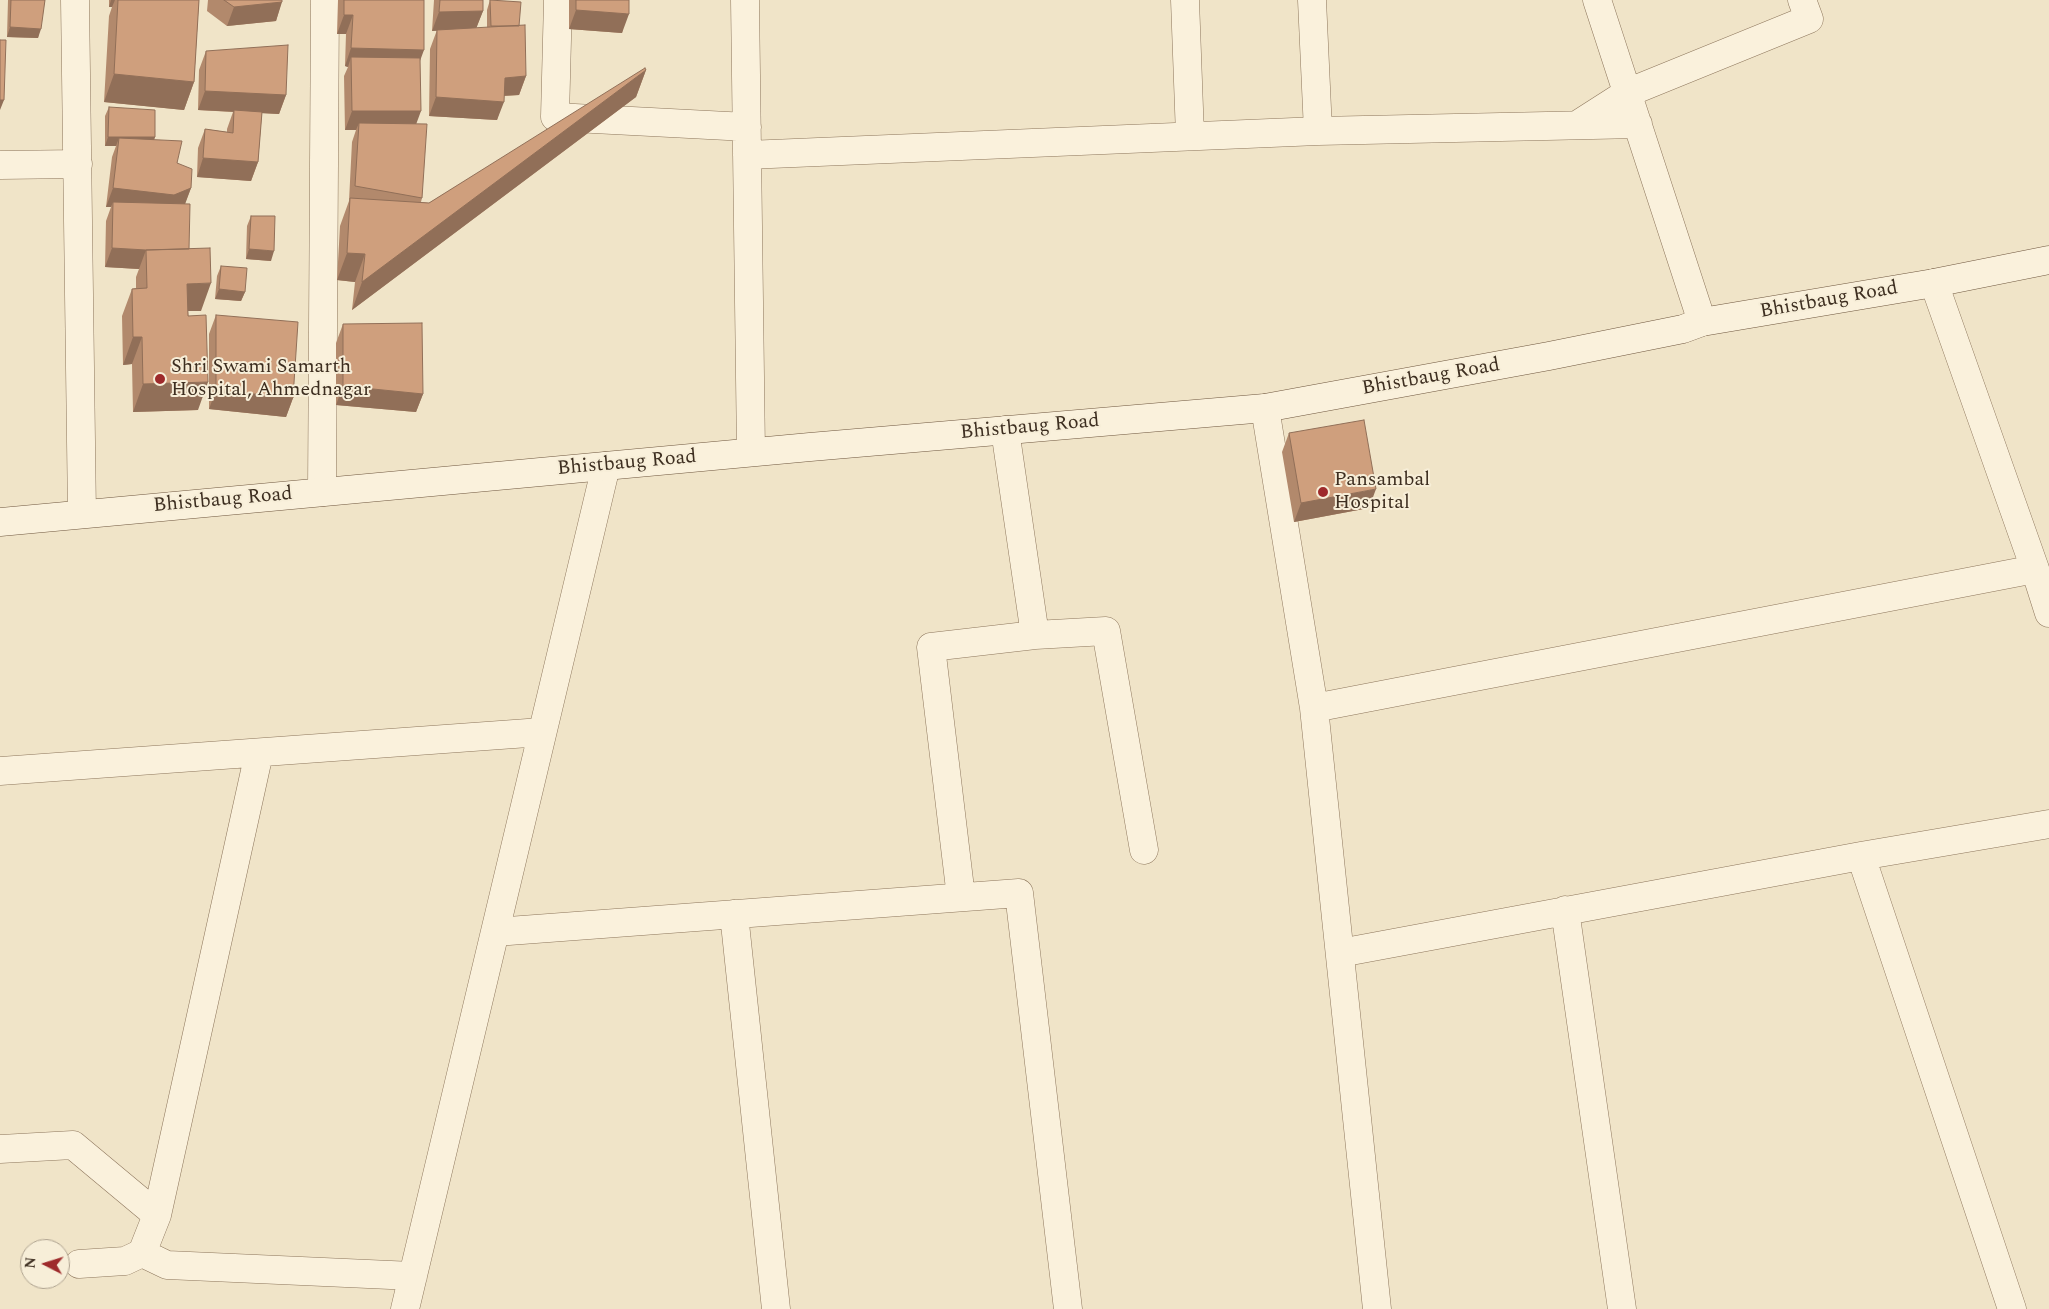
<!DOCTYPE html>
<style>
body{margin:0}
#map{position:relative;width:2049px;height:1309px;overflow:hidden;background:#f0e4c8;font-family:Spectral,serif}
canvas{display:block}
.north{position:absolute;left:20px;top:1239px;width:50px;height:50px;box-sizing:border-box;background:#f7eed8;border:1px solid #ada18e;border-radius:50%;rotate:275deg;font-size:14px;font-weight:700;line-height:20px;text-align:center;color:#3d2e20}
.north::after{content:'';display:block;margin:auto;width:18px;height:22px;background:#9e2a2b;clip-path:polygon(50% 0,100% 100%,50% 72%,0 100%)}
</style>
<div id="map">
<canvas width="2049" height="1309"></canvas>
<div class="north">N</div>
</div>
<script>
const context = document.querySelector('canvas').getContext('2d');
context.lineJoin = 'round';
const toPath = rows => new Path2D(rows.map(r => 'M' + r).join(''));
function trace(path, color, width, dash) { context.strokeStyle = color; context.lineWidth = width; context.lineCap = dash ? 'butt' : 'round'; context.setLineDash(dash || []); context.stroke(path); }
function paint(path, color) { context.fillStyle = color; context.fill(path, 'evenodd'); }
function write(font, color, halo, rows, align = 'center') {
  context.font = font + ' Spectral,serif'; context.lineWidth = 4; context.setLineDash([]); context.textBaseline = 'middle'; context.strokeStyle = halo; context.fillStyle = color; for (const [text, x, y, turn = 0] of rows) {
    context.save(); context.translate(x, y); context.rotate((+turn || 0) * Math.PI / 180); context.textAlign = isNaN(turn) ? turn : align; if (halo) context.strokeText(text, 0, 0); context.fillText(text, 0, 0); context.restore();
  }
}
const street = toPath([
 [75,0,82,514],
 [558,0,555,117,747,127],
 [745,0,751,452],
 [1185,0,1190,136],
 [1597,0,1702,322],
 [1577,125,1627,93,1809,19,1802,0],
 [1318,131,1638,124],
 [747,155,1318,131,1312,0],
 [0,165,78,164],
 [1934,283,2035,569,2049,613],
 [1265,408,1314,708,1377,1309],
 [322,492,325,0],
 [1035,635,1106,631,1144,850],
 [1314,708,2035,569],
 [0,771,542,732],
 [1861,856,2012,1309],
 [961,897,931,647,1035,635,1005,430],
 [1565,910,1622,1309],
 [734,914,776,1309],
 [495,932,1019,893,1068,1309],
 [1340,953,1861,856,2049,824],
 [0,1149,73,1145,157,1215,259,753],
 [142,1253,167,1265,413,1276],
 [79,1264,125,1261,142,1253,157,1215],
 [405,1309,606,466]
]);
const secondary = toPath([
 [0,522,810,447,1265,408,1549,356,1683,329,1702,322,1934,283,2049,260]
]);
const wall = toPath([
 [8,0,45,0,38,38,7,37],
 [109,0,199,0,194,82,184,110,104,102,109,16,112,7,109,7],
 [208,0,282,0,276,21,227,26,207,11],
 [338,0,424,0,416,124,422,198,421,202,429,203,646,70,636,97,352,310,355,282,337,280,340,226,349,201,352,142,356,130,345,130,344,76,348,67,345,66,346,34,337,34],
 [434,0,483,0,483,11,476,28,487,28,487,10,490,0,519,26,526,76,519,95,504,96,497,120,429,116,430,49,437,30,438,30,432,31],
 [569,0,629,0,622,33,569,29],
 [206,51,286,95,279,114,262,113,258,162,251,181,197,177,198,148,205,129,227,132,227,129,233,112,198,110,199,70],
 [109,107,155,137,154,140,177,163,191,188,185,203,189,249,201,311,188,311,198,410,133,412,132,364,123,365,122,316,132,289,136,288,136,277,139,269,105,267,106,221,111,207,106,207,112,157,116,146,105,146,105,116],
 [251,216,271,261,246,259,247,226],
 [221,266,245,292,241,301,215,299,217,276],
 [216,315,293,398,286,417,209,409,209,334],
 [343,324,423,394,416,412,336,405,336,343],
 [1289,433,1369,508,1294,522,1282,452]
]);
const shadedWall = toPath([
 [111,0,115,0,112,7,109,7],
 [282,2,276,21,227,26,234,7],
 [576,10,629,14,622,33,569,29],
 [483,11,476,29,432,31,439,12],
 [344,15,353,15,346,34,337,34],
 [10,27,41,29,38,38,7,37],
 [351,48,424,50,417,69,351,57,348,67,345,66],
 [646,70,636,97,352,310,362,282],
 [114,74,194,82,184,110,104,102],
 [526,76,519,95,498,96,505,78],
 [205,91,286,95,279,114,198,110],
 [436,97,504,102,497,120,429,116],
 [0,100,4,100,0,110],
 [352,111,421,111,414,130,359,123,356,130,345,130],
 [108,137,155,137,151,147,119,138,116,146,105,146],
 [203,158,258,162,251,181,197,177],
 [113,188,191,188,184,207,113,202,111,207,106,207],
 [112,248,146,250,139,269,105,267],
 [249,249,274,251,271,261,246,259],
 [347,253,365,254,355,282,337,280],
 [211,283,201,311,177,311,187,284],
 [219,289,245,292,241,301,215,299],
 [133,337,142,337,132,364,123,365],
 [208,382,198,410,133,412,143,384],
 [343,386,423,394,416,412,336,405],
 [216,390,293,398,286,417,209,409],
 [1376,489,1369,508,1294,522,1301,503]
]);
const building = toPath([
 [11,0,45,0,41,29,10,27,11,0],
 [118,0,199,0,194,82,114,74,118,0],
 [224,0,282,0,282,2,234,7,224,0],
 [344,0,424,0,424,50,351,48,353,15,344,15,344,0],
 [440,0,483,0,483,11,439,12,440,0],
 [490,0,521,2,519,26,491,26,490,0],
 [576,0,629,0,629,14,576,10,576,0],
 [525,25,526,76,505,78,504,102,436,97,437,30,525,25],
 [0,40,6,40,4,100,0,100,0,40],
 [288,45,286,95,205,91,206,51,288,45],
 [351,57,420,58,421,111,352,111,351,57],
 [645,68,646,70,362,282,365,254,347,253,350,198,429,203,645,68],
 [109,107,155,110,155,137,108,137,109,107],
 [234,110,262,112,258,162,203,158,205,129,233,133,234,110],
 [359,123,427,124,422,198,355,186,359,123],
 [119,138,182,141,177,163,192,169,191,188,174,195,113,188,119,138],
 [113,202,190,204,189,249,146,250,112,248,113,202],
 [251,216,275,216,274,251,249,249,251,216],
 [210,248,211,283,187,284,188,316,206,315,208,382,143,384,142,337,133,337,132,289,147,288,146,250,210,248],
 [221,266,247,268,245,292,219,289,221,266],
 [216,315,298,322,293,398,216,390,216,315],
 [422,323,423,394,343,386,343,324,422,323],
 [1364,420,1376,489,1301,503,1289,433,1364,420]
]);
const markers = [
 [160,379,6,"#9e2a2b"],
 [1323,492,6,"#9e2a2b"]
];
const streetNames = [
 ["Bhistbaug Road",1829,301,-10],
 ["Bhistbaug Road",1431,378,-10],
 ["Bhistbaug Road",1030,428,-5],
 ["Bhistbaug Road",627,464,-5],
 ["Bhistbaug Road",223,501,-5]
];
const poiNames = [
 ["Shri Swami Samarth",171,368],
 ["Hospital, Ahmednagar",171,391],
 ["Pansambal",1334,481],
 ["Hospital",1334,504]
];
trace(street, '#8d765c', 29);
trace(secondary, '#6f573f', 29);
trace(street, '#faf1dc', 28);
trace(secondary, '#faf1dc', 28);
paint(wall, '#b2896c');
paint(shadedWall, '#916f58');
paint(building, '#cf9f7d');
trace(building, '#916f58', 1);
for (const [x, y, r, color] of markers) { const dot = new Path2D(); dot.arc(x, y, r, 0, 2 * Math.PI); context.fillStyle = color; context.fill(dot); trace(dot, '#f7eed8', 2); }
write('20px', '#3d2e20', '#f7eed8', streetNames);
write('20px', '#3d2e20', '#f7eed8', poiNames, 'left');
</script>
